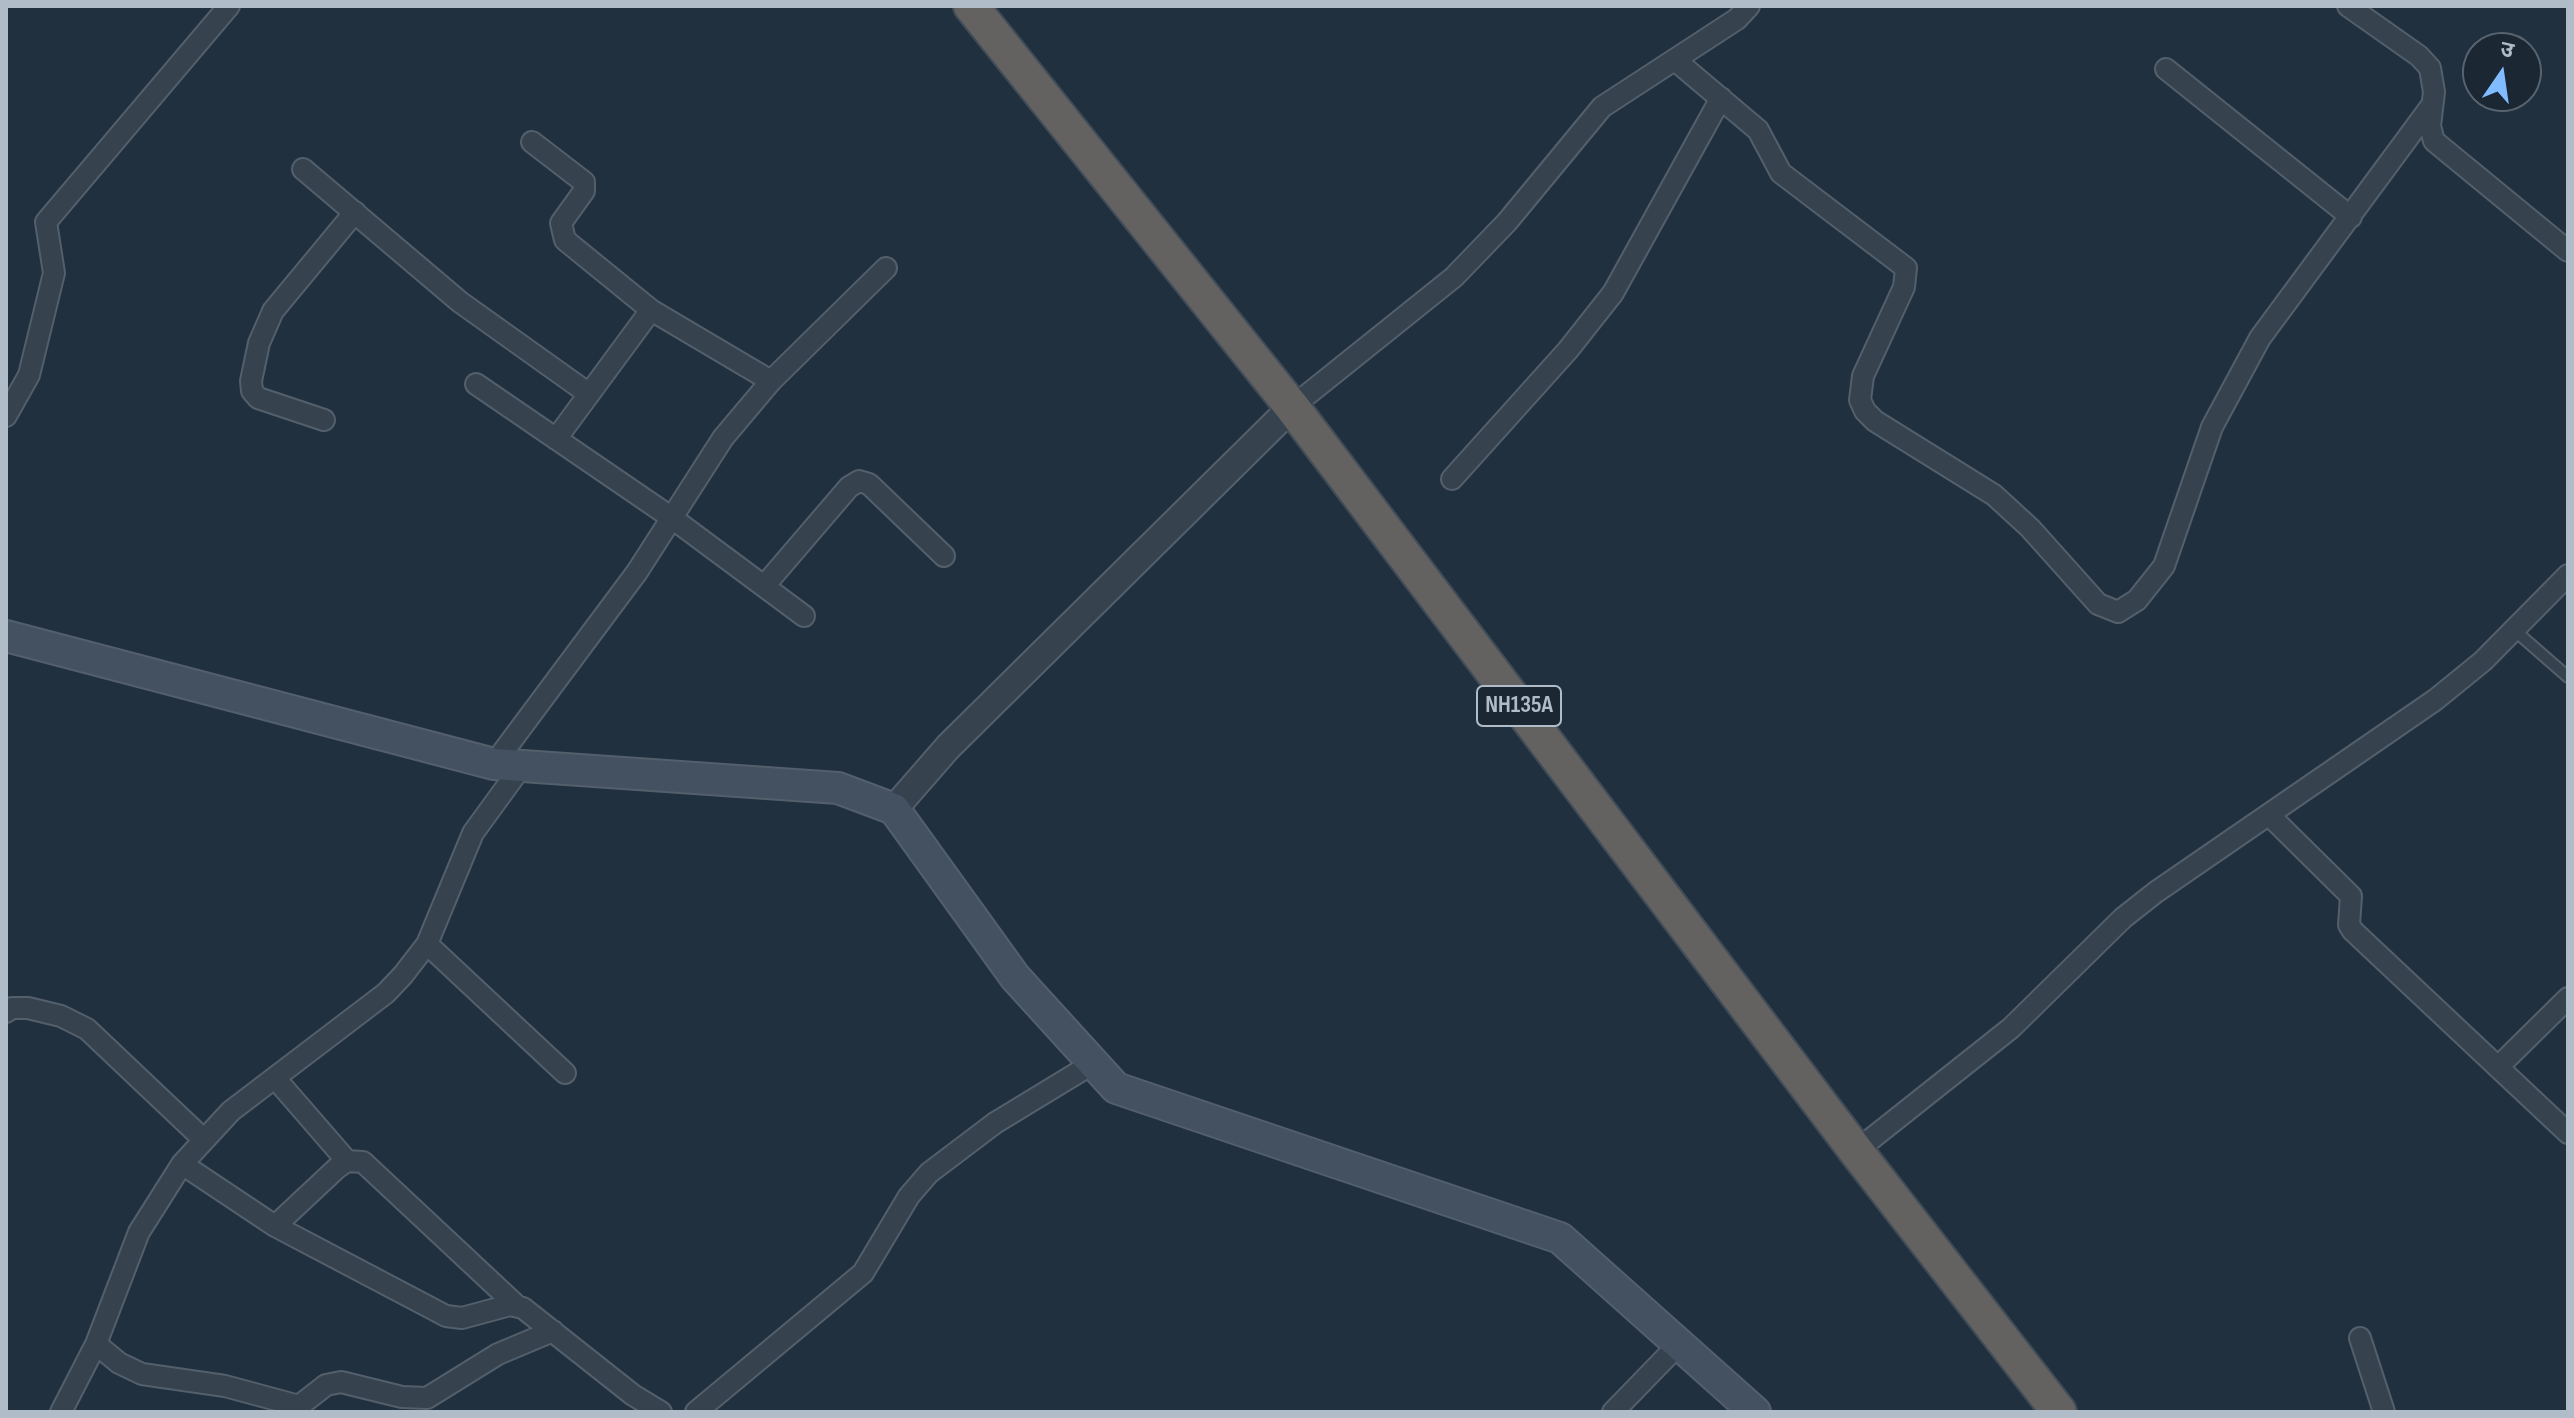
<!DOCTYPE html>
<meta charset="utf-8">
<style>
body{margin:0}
#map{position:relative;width:2574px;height:1418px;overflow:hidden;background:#21303e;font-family:"Sofia Sans Condensed","Noto Sans Devanagari",sans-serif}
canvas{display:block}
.frame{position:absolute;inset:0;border:8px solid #b1bcc9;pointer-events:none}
.north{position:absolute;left:2462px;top:32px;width:80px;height:80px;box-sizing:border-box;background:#1b2733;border:2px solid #57636f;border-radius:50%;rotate:13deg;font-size:22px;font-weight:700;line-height:32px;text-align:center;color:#b1bcc9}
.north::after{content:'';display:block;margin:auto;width:28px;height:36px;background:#80bcff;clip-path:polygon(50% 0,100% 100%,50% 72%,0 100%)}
</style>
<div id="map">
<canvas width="2574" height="1418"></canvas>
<div class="frame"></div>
<div class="north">उ</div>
</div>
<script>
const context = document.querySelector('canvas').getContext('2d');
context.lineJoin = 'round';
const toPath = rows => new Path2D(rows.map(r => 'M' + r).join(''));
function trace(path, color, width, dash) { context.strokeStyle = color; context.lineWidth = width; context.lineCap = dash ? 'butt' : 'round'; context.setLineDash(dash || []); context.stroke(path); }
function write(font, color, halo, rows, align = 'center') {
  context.font = font + ' "Sofia Sans Condensed",sans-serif'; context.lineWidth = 6; context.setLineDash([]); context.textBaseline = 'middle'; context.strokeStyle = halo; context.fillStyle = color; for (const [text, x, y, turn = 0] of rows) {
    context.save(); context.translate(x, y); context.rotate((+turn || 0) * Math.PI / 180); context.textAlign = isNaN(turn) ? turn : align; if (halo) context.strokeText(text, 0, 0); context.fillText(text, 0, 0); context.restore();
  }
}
const service = toPath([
 [2513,629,2568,677]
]);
const minor = toPath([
 [2348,6,2419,56,2430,68,2434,92,2430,126,2434,141,2568,251],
 [1675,60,1758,130,1781,173,1906,268,1904,287,1863,376,1860,400,1865,411,1875,421,1994,495,2030,528,2098,604,2118,612,2137,600,2164,566,2212,427,2260,338,2432,105],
 [2166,69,2351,217],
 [532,142,584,182,584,191,561,223,565,240,651,310,771,381],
 [303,169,460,302,589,394],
 [476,384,672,518,804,616],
 [1292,407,1454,277,1507,222,1602,107,1737,19,1749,6],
 [6,416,29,375,54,273,46,222,229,6],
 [324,420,258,398,252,391,251,381,259,343,273,311,355,212],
 [556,439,651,310],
 [1452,479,1568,350,1613,293,1721,98],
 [765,585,849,487,859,481,869,484,944,556],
 [494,764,637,572,723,438,771,381,886,268],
 [2270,816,2351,896,2349,925,2353,931,2568,1133],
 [427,944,565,1073],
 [6,1012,12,1008,28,1008,61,1016,87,1029,202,1138],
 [2499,1066,2568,998],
 [275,1078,347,1161],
 [1856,1151,2011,1028,2123,918,2156,892,2435,700,2483,661,2568,575],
 [182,1164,275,1226,446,1316,462,1318,510,1305,523,1308,633,1395,661,1412],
 [275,1226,337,1168,347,1161,363,1162,517,1306],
 [2360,1338,2384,1412],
 [96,1344,119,1363,142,1374,225,1386,299,1406,326,1385,341,1382,402,1397,427,1398,498,1354,553,1331],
 [61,1412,96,1344,139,1232,182,1164,231,1111,386,993,403,975,427,944,473,833,521,767],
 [696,1412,863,1273,909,1196,929,1173,995,1123,1092,1064],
 [1613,1412,1679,1344]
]);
const tertiary = toPath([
 [894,809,948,747,1292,407]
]);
const secondary = toPath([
 [6,636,494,764,838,788,894,809,1015,977,1116,1088,1560,1238,1755,1412]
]);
const trunk = toPath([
 [971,6,1292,407,1856,1151,2059,1412]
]);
const shields = [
 [1519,706,84]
];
const shieldNames = [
 ["NH135A",1519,706]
];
trace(service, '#545f6c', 14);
trace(minor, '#545f6c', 24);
trace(tertiary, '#545f6c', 30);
trace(secondary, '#545f6c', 34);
trace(trunk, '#414c59', 38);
trace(service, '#36424e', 10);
trace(minor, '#36424e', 20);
trace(tertiary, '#36424e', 26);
trace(secondary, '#435161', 30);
trace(trunk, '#646260', 34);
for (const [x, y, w] of shields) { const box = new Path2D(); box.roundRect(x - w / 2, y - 20, w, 40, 6); context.fillStyle = '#1b2733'; context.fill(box); trace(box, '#b1bcc9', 2); }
write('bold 24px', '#b1bcc9', null, shieldNames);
</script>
